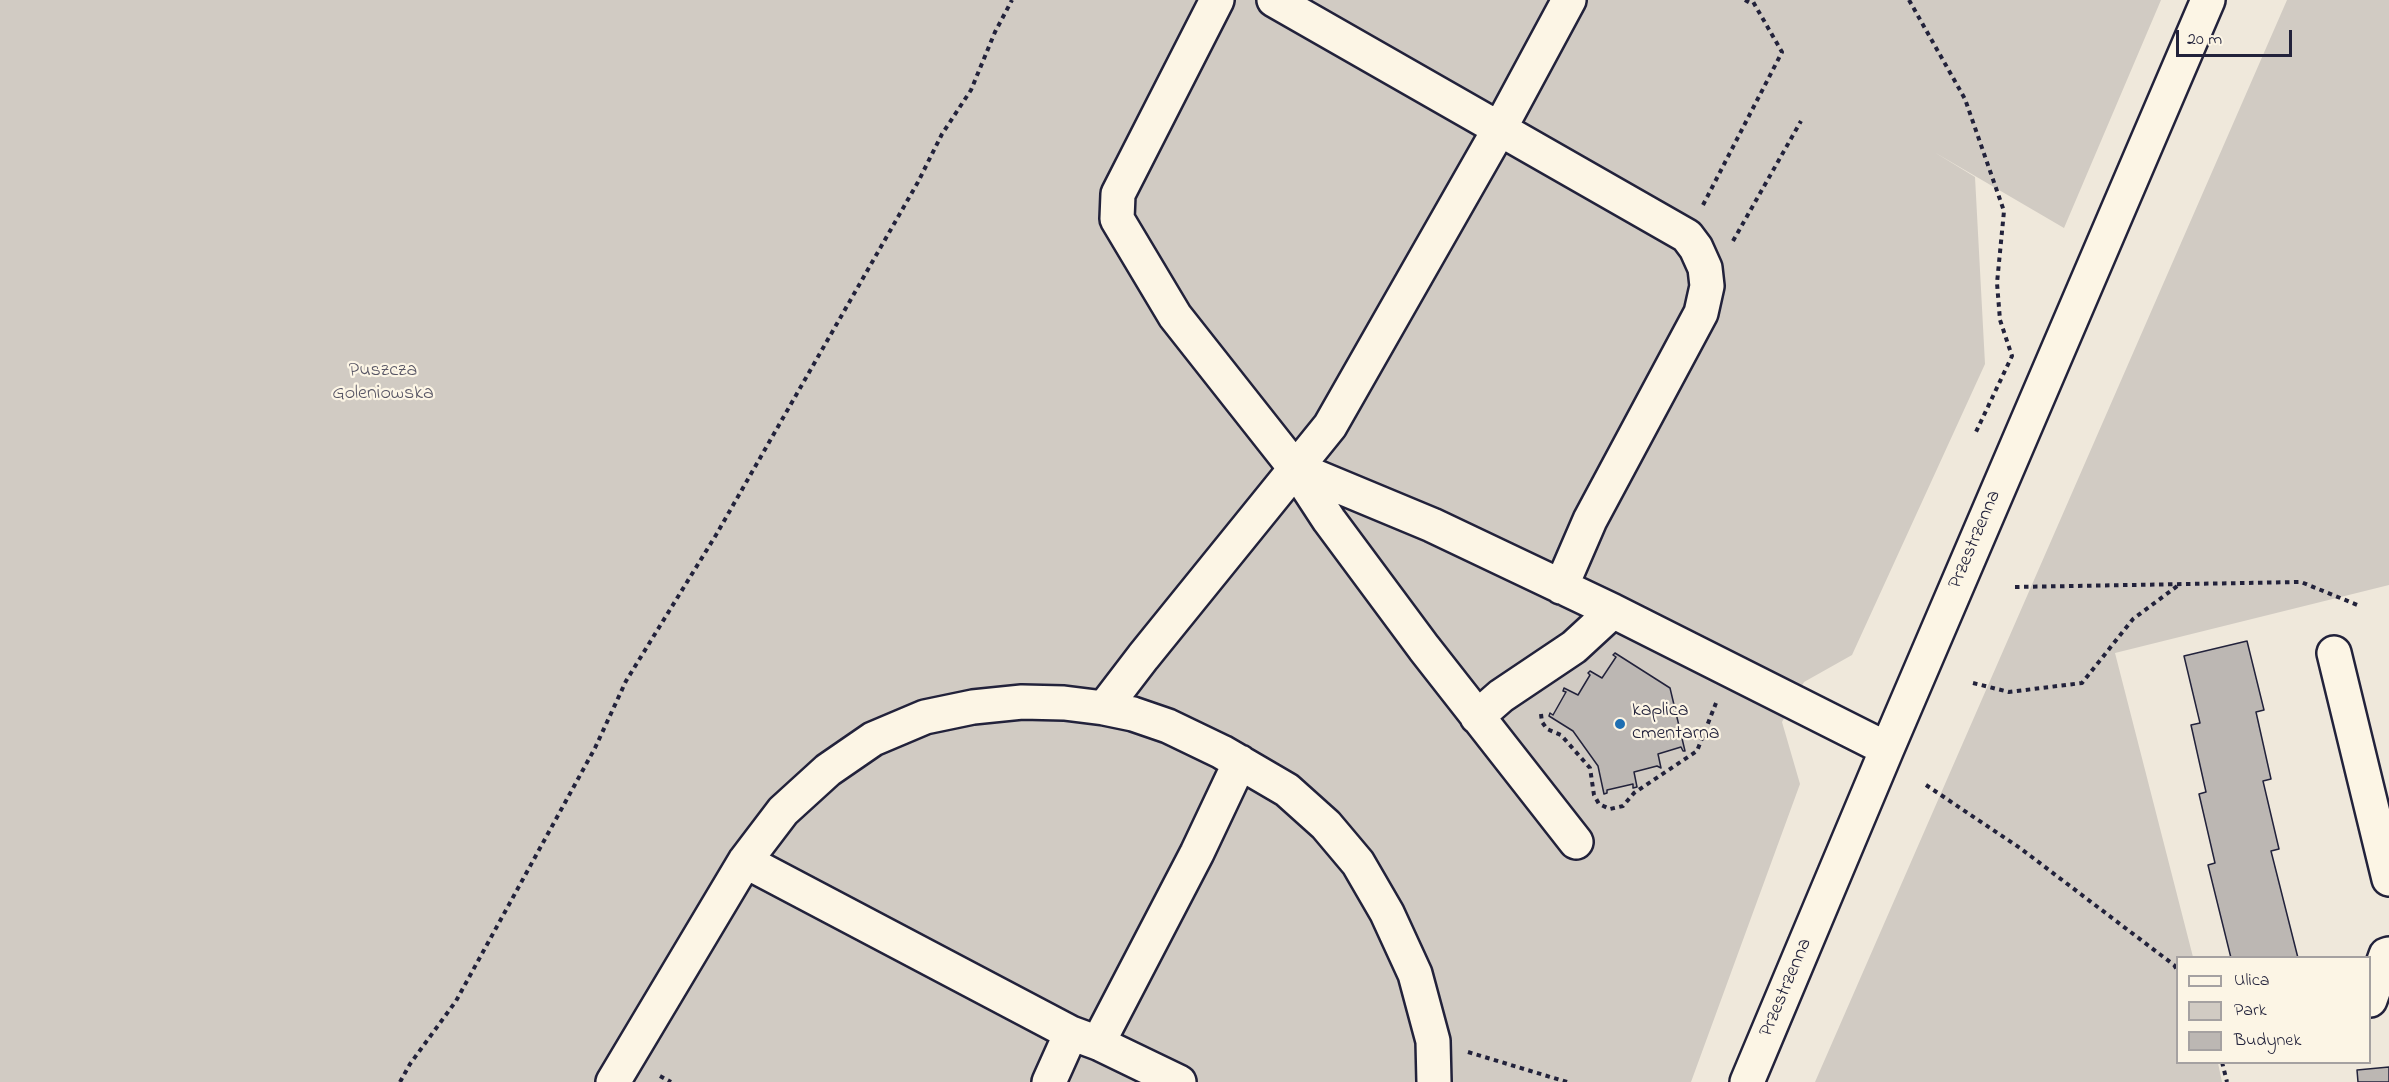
<!DOCTYPE html>
<style>
body{margin:0}
#map{position:relative;width:2389px;height:1082px;overflow:hidden;background:#efe8db;font-family:"Indie Flower",sans-serif}
canvas{display:block}
.legend{position:absolute;left:2176px;top:956px;width:195px;height:108px;box-sizing:border-box;background:#fcf5e5;border:2px solid #a5a1a1;margin:0;padding:8px 10px;list-style:none;font-size:18px;color:#22223b}
.legend li{display:flex;align-items:center;gap:12px;height:30px}
.legend b{width:30px;border:2px solid #a5a1a1}
.scale{position:absolute;left:2176px;top:30px;width:116px;height:27px;box-sizing:border-box;border:3px solid #22223b;border-top:0;padding-left:8px;font-size:18px;line-height:21px;white-space:nowrap;color:#22223b;-webkit-text-stroke:4px #fcf5e5;paint-order:stroke}
</style>
<div id="map">
<canvas width="2389" height="1082"></canvas>
<ul class="legend">
<li><b style="height:8px;background:#fcf5e5"></b>Ulica</li>
<li><b style="height:16px;background:#d1cbc3"></b>Park</li>
<li><b style="height:16px;background:#bcb7b3"></b>Budynek</li>
</ul>
<div class="scale">20 m</div>
</div>
<script>
const context = document.querySelector('canvas').getContext('2d');
context.lineJoin = 'round';
function paint(path, color) { context.fillStyle = color; context.fill(path, 'evenodd'); }
const toPath = rows => new Path2D(rows.map(r => 'M' + r).join(''));
function trace(path, color, width, dash) { context.strokeStyle = color; context.lineWidth = width; context.lineCap = dash ? 'butt' : 'round'; context.setLineDash(dash || []); context.stroke(path); }
function write(font, color, halo, rows, align = 'center') {
  context.font = font + ' "Indie Flower",sans-serif'; context.lineWidth = 4.5; context.setLineDash([]); context.textBaseline = 'middle'; context.strokeStyle = halo; context.fillStyle = color; for (const [text, x, y, turn = 0] of rows) {
    context.save(); context.translate(x, y); context.rotate((+turn || 0) * Math.PI / 180); context.textAlign = isNaN(turn) ? turn : align; if (halo) context.strokeText(text, 0, 0); context.fillText(text, 0, 0); context.restore();
  }
}
const green = toPath([
 [0,0,2161,0,2064,228,1934,152,1975,177,1985,364,1852,655,1804,682,1782,722,1800,784,1691,1082,0,1082],
 [2287,0,2389,0,2389,585,2115,653,2193,957,2178,958,2178,1062,2218,1063,2222,1082,1815,1082]
]);
const building = toPath([
 [2247,641,2264,710,2256,712,2271,779,2263,781,2279,849,2271,851,2298,958,2231,958,2208,865,2215,863,2199,794,2206,792,2191,725,2200,723,2184,656,2247,641],
 [1615,653,1670,688,1685,751,1683,751,1681,747,1658,754,1661,768,1657,766,1634,772,1637,787,1633,788,1633,784,1607,790,1607,793,1604,794,1598,766,1573,731,1549,716,1550,713,1553,715,1566,692,1563,691,1564,688,1578,695,1590,675,1588,673,1590,671,1602,678,1616,657,1613,655,1615,653],
 [2389,1067,2389,1082,2358,1082,2357,1070,2389,1067]
]);
const path = toPath([
 [1745,0,1752,4],
 [1909,0,1965,99,2004,211,1997,283,2000,320,2012,356,1975,434],
 [1703,205,1782,52,1752,0],
 [1733,241,1801,121],
 [2015,587,2301,582,2360,606],
 [1973,683,2009,692,2082,683,2133,619,2180,584],
 [1541,714,1542,722,1547,729,1561,735,1590,768,1594,795,1599,804,1610,809,1623,806,1634,793,1697,751,1716,703],
 [1926,785,2020,848,2174,965,2178,971],
 [1468,1052,1567,1082],
 [2222,1062,2227,1082],
 [660,1076,671,1082],
 [400,1082,410,1064,456,1001,595,748,626,681,716,535,918,182,942,134,971,90,995,32,1012,0]
]);
const minor = toPath([
 [1217,0,1118,194,1117,219,1175,316,1295,468,1329,520,1424,648,1576,842],
 [1274,0,1687,236,1696,248,1705,268,1707,286,1701,313,1590,520,1561,587],
 [1295,468,1432,525,1613,611,1574,647,1501,696,1477,717],
 [1613,611,1887,749],
 [2334,653,2389,879],
 [1104,708,1143,657,1330,426,1500,128,1569,0],
 [745,861,1071,1033,1098,1043,1179,1082],
 [2370,1000,2386,955,2389,954],
 [1098,1043,1197,853,1240,762],
 [613,1082,745,861,783,811,828,770,873,739,925,717,973,707,1022,702,1064,703,1104,708,1133,714,1168,726,1222,752,1287,790,1326,825,1358,863,1387,913,1415,974,1433,1041,1434,1082],
 [1049,1082,1071,1033],
 [1747,1082,1887,749,2208,0]
]);
const markers = [
 [1620,724,6,"#1f6fb2"]
];
const parkNames = [
 ["Puszcza",383,372],
 ["Goleniowska",383,395]
];
const streetNames = [
 ["Przestrzenna",1976,540,-67],
 ["Przestrzenna",1787,988,-67]
];
const poiNames = [
 ["kaplica",1632,712],
 ["cmentarna",1632,735]
];
paint(green, '#d1cbc3');
paint(building, '#bcb7b3');
trace(building, '#22223b', 1.5);
trace(minor, '#22223b', 38);
trace(path, '#22223b', 4, [4.5, 4.5]);
trace(minor, '#fcf5e5', 33);
for (const [x, y, r, color] of markers) { const dot = new Path2D(); dot.arc(x, y, r, 0, 2 * Math.PI); context.fillStyle = color; context.fill(dot); trace(dot, '#fcf5e5', 2); }
write('20px', '#575564', '#fcf5e5', parkNames);
write('20px', '#22223b', '#fcf5e5', streetNames);
write('20px', '#22223b', '#fcf5e5', poiNames, 'left');
</script>
